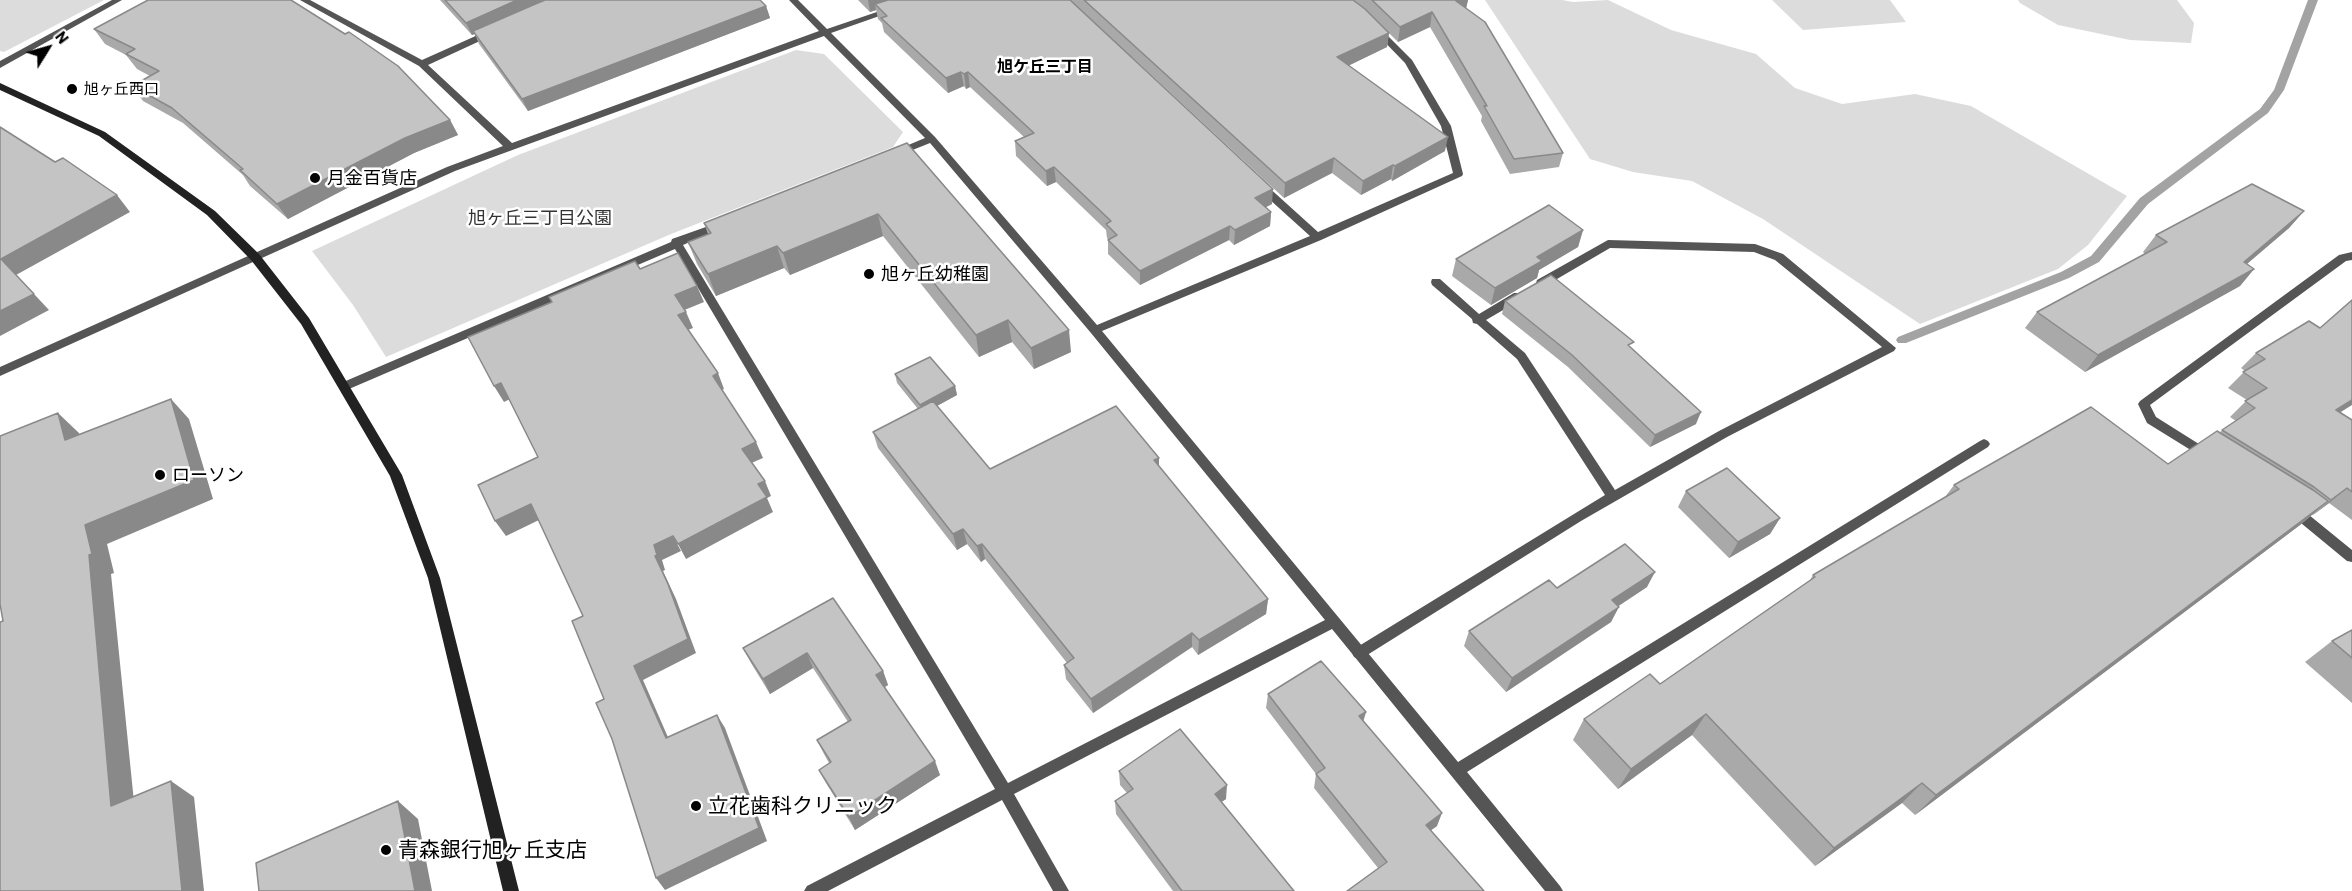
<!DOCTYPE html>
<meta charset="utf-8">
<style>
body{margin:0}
#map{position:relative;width:2352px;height:891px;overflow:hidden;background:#fff;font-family:Barlow,sans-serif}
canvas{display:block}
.north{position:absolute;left:18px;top:18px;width:60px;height:60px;-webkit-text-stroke:4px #fff;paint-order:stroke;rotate:53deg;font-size:16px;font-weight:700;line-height:24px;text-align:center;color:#000}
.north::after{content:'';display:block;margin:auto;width:21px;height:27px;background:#000;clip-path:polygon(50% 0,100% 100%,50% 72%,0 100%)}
</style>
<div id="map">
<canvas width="2352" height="891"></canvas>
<div class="north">N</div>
</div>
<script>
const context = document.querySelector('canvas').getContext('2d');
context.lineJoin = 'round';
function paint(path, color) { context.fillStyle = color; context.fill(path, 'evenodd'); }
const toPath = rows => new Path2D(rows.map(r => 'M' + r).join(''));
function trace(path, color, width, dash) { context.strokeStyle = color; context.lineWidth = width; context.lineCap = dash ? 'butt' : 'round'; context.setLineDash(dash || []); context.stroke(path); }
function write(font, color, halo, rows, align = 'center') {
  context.font = font + ' Barlow,"Noto Sans JP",sans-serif'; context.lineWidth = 5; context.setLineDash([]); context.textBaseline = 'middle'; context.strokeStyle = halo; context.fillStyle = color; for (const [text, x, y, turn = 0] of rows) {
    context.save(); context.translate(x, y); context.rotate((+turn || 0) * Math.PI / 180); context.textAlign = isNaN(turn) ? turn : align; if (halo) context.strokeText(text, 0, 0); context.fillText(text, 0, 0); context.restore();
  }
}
const green = toPath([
 [0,0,104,0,4,52,0,51],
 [1485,0,1562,0,1573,2,1608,0,1671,30,1756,54,1795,88,1842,104,1915,94,1971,106,2127,196,2088,245,2058,269,1920,324,1763,219,1692,181,1633,172,1590,159],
 [1772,0,1890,0,1906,22,1803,30],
 [2018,0,2177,0,2194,23,2191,43,2130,40,2058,25,2020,3],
 [796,50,824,54,903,132,893,147,671,234,386,357,353,305,312,251,518,155]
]);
const stream = toPath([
 [2308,0,2318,0,2284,90,2268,113,2148,204,2099,262,2069,278,1906,343,1898,343,1896,340,1898,337,2061,272,2091,256,2140,198,2260,109,2274,90,2308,0]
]);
const lane = toPath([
 [1608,240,1755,244,1783,254,1896,348,1894,351,1727,437,1581,521,1364,657,1359,659,1354,657,1352,653,1354,649,1605,495,1517,359,1477,324,1473,323,1472,319,1432,285,1431,282,1432,279,1440,279,1479,314,1514,293,1522,293,1523,296,1522,299,1486,320,1525,353,1615,490,1719,431,1882,347,1775,260,1754,252,1610,248,1545,286,1537,286,1536,283,1537,280,1608,240]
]);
const street = toPath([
 [112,0,122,0,0,68,0,61,112,0],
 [300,0,310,0,422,60,489,30,495,30,495,34,428,65,512,143,819,31,789,0,798,0,827,29,912,0,925,0,831,33,935,137,1097,325,1310,236,1258,189,1258,185,1266,185,1318,232,1453,173,1441,126,1405,63,1373,30,1374,28,1380,28,1412,60,1451,126,1463,174,1462,176,1321,240,1102,331,1458,762,1980,441,1984,439,1988,441,1990,444,1988,447,1467,772,1560,886,1563,891,1545,891,1332,629,1014,794,1069,891,1053,891,1002,800,828,891,804,891,807,886,995,789,675,249,349,389,341,389,339,386,341,383,671,242,672,239,720,222,725,225,724,227,683,245,1008,783,1325,620,1091,333,930,143,900,155,894,155,894,151,925,138,824,36,455,171,0,376,0,367,447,167,503,146,419,66,300,0],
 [2352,252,2352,260,2346,261,2150,405,2156,417,2210,451,2212,454,2210,457,2202,457,2147,423,2138,404,2140,401,2339,255,2352,252],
 [2294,505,2298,506,2352,550,2352,562,2347,561,2290,514,2288,510,2290,506,2294,505]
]);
const secondary = toPath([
 [0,83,105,132,215,211,259,254,309,318,402,475,440,578,519,891,503,891,428,578,390,476,301,324,251,260,207,215,99,136,0,90,0,83]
]);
const wall = toPath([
 [440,0,760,0,766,6,770,18,528,111,479,44,475,34,472,35],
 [858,0,1468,0,1466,8,1563,153,1559,167,1510,174,1481,121,1482,116,1430,27,1398,42,1389,33,1387,47,1348,66,1445,151,1392,181,1391,179,1361,195,1332,173,1284,198,1131,56,1272,204,1266,207,1271,212,1270,226,1234,245,1229,240,1140,285,1108,254,1108,239,1107,238,1106,230,1056,182,1047,186,1016,156,1015,141,1024,137,970,87,966,89,964,86,948,93,884,32,882,23,878,19,876,10,870,12],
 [294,2,450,120,458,135,414,153,288,219,250,186,243,175,183,123,143,101,132,86,150,76,137,69,126,55,105,44,94,29],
 [907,143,1071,352,1034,369,1012,342,979,357,883,236,790,275,784,268,716,296,697,264,688,242,708,234,704,223],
 [2304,211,2289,228,2247,264,2254,269,2240,286,2085,372,2025,328,2037,312,2145,254,2143,252,2156,235],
 [1583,230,1578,247,1539,270,1537,278,1491,305,1452,276,1456,259],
 [1505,301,1631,348,1696,424,1650,447,1568,367,1502,314],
 [2256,353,2352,420,2352,520,2329,503,2313,515,2312,515,2300,525,1915,815,1902,803,1815,866,1692,735,1618,789,1573,740,1584,719,1660,684,1810,580,1813,575,1945,497,1954,485,2168,464,2220,432,2236,421,2230,417,2247,400,2228,388,2245,371,2241,368],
 [895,374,955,386,957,395,937,406,990,469,1159,458,1159,466,1268,599,1266,614,1198,655,1192,647,1093,713,1066,679,1064,665,1067,663,985,559,981,562,967,544,957,550,878,448,873,432,918,409,897,383],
 [1686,491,1780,518,1770,534,1729,558,1678,507],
 [1647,587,1618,606,1611,622,1506,692,1464,646,1469,631,1557,588],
 [833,598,883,671,888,685,885,687,940,775,855,830,826,783,819,770,829,763,824,754,817,740,848,722,813,668,770,694,751,663,743,648],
 [2352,630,2352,703,2305,662,2332,641],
 [1268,694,1363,721,1437,826,1378,868,1314,788,1316,774,1266,708],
 [1119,771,1226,799,1221,802,1294,891,1173,891,1116,814,1115,801,1127,793,1120,785]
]);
const shadedWall = toPath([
 [517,0,558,0,530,9,472,35,466,23],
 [868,0,905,0,875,4,876,10,870,12],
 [1458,0,1468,0,1466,9,1456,1],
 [766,6,770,18,528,111,522,99],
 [1432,12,1430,27,1398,42,1400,27],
 [1389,33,1387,47,1335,72,1337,57],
 [961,72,964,86,948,93,946,78],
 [968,72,970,87,966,89,964,74],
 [450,120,458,135,414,153,288,219,277,204,405,138],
 [1448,137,1445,151,1392,181,1395,166],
 [1334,158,1332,173,1284,198,1285,183],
 [1393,165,1391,179,1361,195,1363,181],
 [1054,167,1056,182,1047,186,1046,171],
 [1273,189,1272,204,1254,213,1255,198],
 [117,195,130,212,16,275,1,259],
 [2304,211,2289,228,2229,279,2244,262],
 [1271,212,1270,226,1234,245,1235,230],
 [878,214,883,236,790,275,783,253],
 [1230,226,1229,240,1140,285,1140,271],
 [1583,230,1578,247,1539,270,1537,278,1491,305,1495,288,1537,257],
 [777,246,784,268,716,296,708,274],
 [2254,269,2240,286,2085,372,2098,355],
 [697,286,704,302,682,311,675,295],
 [34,294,49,310,0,336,0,311],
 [686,312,693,328,685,331,678,315],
 [1008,320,1012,342,979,357,976,335],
 [1069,330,1071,352,1034,369,1031,348],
 [718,373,724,389,719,391,713,376],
 [501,383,510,399,504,402,494,386],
 [955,386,957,395,922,414,920,405],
 [171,399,189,419,213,499,107,544,114,573,111,574,136,822,111,806,89,555,85,525],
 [2352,400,2352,405,2320,425,2336,410],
 [1701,412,1696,424,1650,447,1655,435],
 [58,413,79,433,86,460,65,440],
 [756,442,763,458,749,464,742,449],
 [1159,458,1159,474,1154,460],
 [765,481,771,496,767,498,773,512,686,559,678,544,758,484],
 [2347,488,2329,503,2313,515,2331,500],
 [2328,501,2300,525,1915,815,1936,795],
 [531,504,541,519,506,536,495,521],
 [1780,518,1770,534,1729,558,1738,542],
 [963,529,967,544,957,550,953,534],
 [673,536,681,551,662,560,665,570,663,571,676,599,696,653,643,680,674,751,666,738,634,666,654,545],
 [982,544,985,559,981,562,977,546],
 [1655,572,1647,587,1605,615,1612,600],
 [1268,599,1266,614,1198,655,1199,640],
 [1619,607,1611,622,1506,692,1512,678],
 [1192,633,1192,647,1093,713,1091,699],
 [807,653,813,668,770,694,763,679],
 [883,671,888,685,881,689,876,675],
 [1366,712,1362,726,1359,716],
 [1706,714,1692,735,1618,789,1631,769],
 [717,715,725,728,767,841,665,890,656,878],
 [935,761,940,775,855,830,849,817],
 [171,781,194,797,204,891,182,891],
 [1922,783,1902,803,1815,866,1834,848],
 [1227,785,1226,799,1214,807,1215,794],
 [398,801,418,819,432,891,415,891],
 [1442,813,1437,826,1421,837,1426,825]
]);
const building = toPath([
 [148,0,291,0,345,34,349,32,398,66,450,120,405,138,277,204,240,170,243,169,172,108,132,86,159,71,126,54,135,49,94,29,148,0],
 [445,0,517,0,466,23,445,0],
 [545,0,760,0,766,6,522,99,473,31,533,5,545,0],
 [888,0,1070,0,1273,189,1255,198,1271,212,1235,230,1230,226,1140,271,1108,240,1117,235,1106,224,1111,221,1054,167,1046,171,1015,141,1034,133,968,72,964,74,961,72,946,78,881,18,887,16,875,4,888,0],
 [1084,0,1353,0,1365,9,1389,33,1337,57,1448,137,1395,166,1393,165,1363,181,1334,158,1285,183,1084,0],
 [1372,0,1458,0,1456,1,1485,22,1563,153,1514,159,1484,106,1487,106,1432,12,1400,27,1372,0],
 [0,127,55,162,63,158,117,195,1,259,34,294,0,311,0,127],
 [907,143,1069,330,1031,348,1008,320,976,335,878,214,783,253,777,246,708,274,688,242,711,233,704,223,907,143],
 [2252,184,2304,211,2244,262,2254,269,2098,355,2037,312,2167,242,2156,235,2252,184],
 [1549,205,1583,230,1537,257,1542,261,1495,288,1456,259,1549,205],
 [678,253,697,286,675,295,686,312,678,315,718,373,713,376,756,442,742,449,765,481,758,484,767,497,678,544,673,536,654,545,657,555,655,556,668,584,688,639,634,666,666,738,717,715,759,828,656,878,612,739,596,703,604,699,572,621,583,616,531,504,495,521,478,485,538,457,501,383,494,386,468,337,552,302,549,297,635,261,640,269,678,253],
 [1551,275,1634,342,1628,345,1701,412,1655,435,1572,355,1505,301,1551,275],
 [2352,300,2352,400,2336,410,2352,420,2352,492,2347,488,2331,500,2314,487,2222,430,2255,408,2245,401,2267,388,2243,372,2265,359,2256,353,2309,321,2320,328,2352,300],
 [930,357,955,386,920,405,895,374,930,357],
 [171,399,194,480,85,525,92,554,89,555,111,806,171,781,182,891,0,891,0,622,3,621,0,604,0,436,58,413,65,440,171,399],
 [933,401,990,469,1116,406,1159,458,1154,460,1268,599,1199,640,1192,633,1091,699,1064,665,1074,658,982,544,977,546,963,529,953,534,873,432,933,401],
 [2091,407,2168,464,2217,431,2313,490,2328,501,1936,795,1922,783,1834,848,1706,714,1631,769,1584,719,1650,674,1660,684,1815,577,1813,575,1959,489,1954,485,2091,407],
 [1727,468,1780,518,1738,542,1686,491,1727,468],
 [1625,544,1655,572,1612,600,1619,607,1512,678,1469,631,1549,580,1557,588,1625,544],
 [833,598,883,671,876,675,935,761,849,817,819,770,831,762,817,740,851,720,807,653,763,679,743,648,833,598],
 [2352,630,2352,658,2332,641,2352,630],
 [1321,661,1366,712,1359,716,1442,813,1426,825,1484,891,1347,891,1387,862,1316,774,1325,768,1268,694,1321,661],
 [1180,729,1227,785,1215,794,1294,891,1182,891,1115,801,1133,789,1119,771,1180,729],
 [398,801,415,891,259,891,256,863,398,801]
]);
const markers = [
 [72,89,6,"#000"],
 [315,178,6,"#000"],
 [869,274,6,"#000"],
 [160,475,6,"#000"],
 [696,806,6,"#000"],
 [386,850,6,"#000"]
];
const farPoinames = [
 ["旭ヶ丘西口",84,89]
];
const farNeighbourhoodnames = [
 ["旭ケ丘三丁目",1045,67]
];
const poiNames = [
 ["月金百貨店",327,178],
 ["旭ヶ丘幼稚園",881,274],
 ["ローソン",172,475]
];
const parkNames = [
 ["旭ヶ丘三丁目公園",540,218]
];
const nearPoinames = [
 ["立花歯科クリニック",708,806],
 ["青森銀行旭ヶ丘支店",398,850]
];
paint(green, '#dcdcdc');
paint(stream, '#a3a3a3');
paint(lane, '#555');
paint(street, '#555');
paint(secondary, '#222');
paint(wall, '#a9a9a9');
paint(shadedWall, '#898989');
paint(building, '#c4c4c4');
trace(building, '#898989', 1.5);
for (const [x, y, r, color] of markers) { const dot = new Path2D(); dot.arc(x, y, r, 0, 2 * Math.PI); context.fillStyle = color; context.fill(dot); trace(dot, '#fff', 2); }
write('15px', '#000', '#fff', farPoinames, 'left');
write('bold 16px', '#000', '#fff', farNeighbourhoodnames);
write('18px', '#000', '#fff', poiNames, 'left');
write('18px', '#333', '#fff', parkNames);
write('21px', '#000', '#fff', nearPoinames, 'left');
</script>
